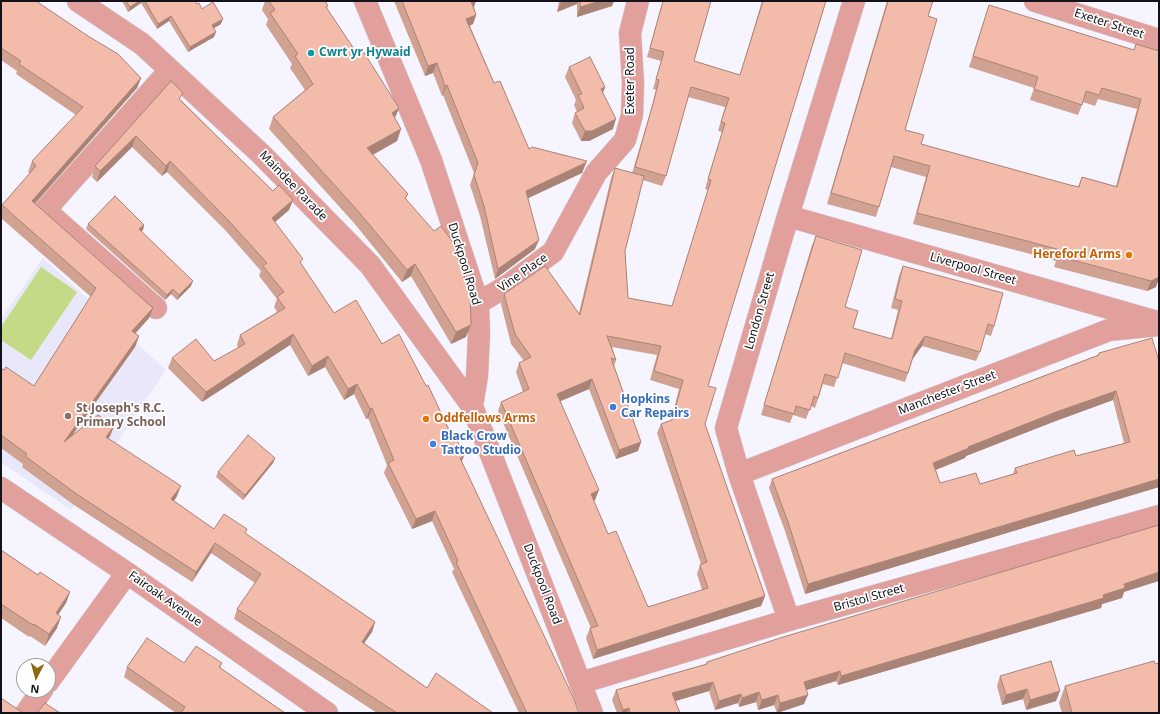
<!DOCTYPE html>
<style>
body{margin:0}
#map{position:relative;width:1160px;height:714px;overflow:hidden;background:#f6f5ff;font-family:"Noto Sans",sans-serif}
canvas{display:block}
.frame{position:absolute;inset:0;border:2px solid #13121a;pointer-events:none}
.north{position:absolute;left:16px;top:658px;width:40px;height:40px;box-sizing:border-box;background:#fff;border:1px solid #a1a0a3;border-radius:50%;rotate:186deg;font-size:11px;font-weight:700;line-height:16px;text-align:center;color:#13121a}
.north::after{content:'';display:block;margin:auto;width:14px;height:18px;background:#8f6a0e;clip-path:polygon(50% 0,100% 100%,50% 72%,0 100%)}
</style>
<div id="map">
<canvas width="1160" height="714"></canvas>
<div class="frame"></div>
<div class="north">N</div>
</div>
<script>
const context = document.querySelector('canvas').getContext('2d');
context.lineJoin = 'round';
function paint(path, color) { context.fillStyle = color; context.fill(path, 'evenodd'); }
const toPath = rows => new Path2D(rows.map(r => 'M' + r).join(''));
function trace(path, color, width, dash) { context.strokeStyle = color; context.lineWidth = width; context.lineCap = dash ? 'butt' : 'round'; context.setLineDash(dash || []); context.stroke(path); }
function write(font, color, halo, rows, align = 'center') {
  context.font = font + ' "Noto Sans",sans-serif'; context.lineWidth = 3.5; context.setLineDash([]); context.textBaseline = 'middle'; context.strokeStyle = halo; context.fillStyle = color; for (const [text, x, y, turn = 0] of rows) {
    context.save(); context.translate(x, y); context.rotate((+turn || 0) * Math.PI / 180); context.textAlign = isNaN(turn) ? turn : align; if (halo) context.strokeText(text, 0, 0); context.fillText(text, 0, 0); context.restore();
  }
}
const built = toPath([
 [43,258,166,370,71,510,1,462,1,319]
]);
const green = toPath([
 [41,267,77,292,31,360,1,340,1,327]
]);
const minor = toPath([
 [78,1,142,44,261,154,370,265,472,406],
 [365,1,431,160,478,303,479,334,477,376,472,406,592,713],
 [1035,1,1159,40],
 [788,216,1154,321],
 [478,303,507,286,553,252,596,173,625,140,632,115,633,83,630,33,638,1],
 [156,308,45,210,170,70],
 [739,474,1109,330,1159,325],
 [1,488,127,573,327,713],
 [789,620,739,474,726,428,788,216,854,1],
 [48,682,127,573],
 [580,683,789,620,1159,516],
 [26,713,42,690]
]);
const wall = toPath([
 [1,1,141,78,137,88,35,204,149,318,135,334,139,336,135,347,72,436,114,426,110,436,108,439,177,496,174,501,214,529,246,534,375,622,372,632,364,643,427,688,493,713,377,713,234,619,237,609,255,583,211,553,192,582,74,505,22,467,23,464,1,448,1,368,34,386,91,297,1,218,2,205,30,173,28,172,32,161,76,115,16,74,17,71,1,60],
 [122,1,195,1,197,4,202,9,221,24,214,28,214,37,188,52,169,21,157,29,141,3,128,12],
 [265,1,325,1,327,9,358,55,399,108,395,118,401,129,397,141,373,155,408,194,406,198,466,337,451,344,411,276,402,282,354,223,269,129,273,117,305,90,290,68,292,64,266,25,268,19,262,10],
 [394,1,476,1,474,7,476,15,473,24,470,26,494,83,529,149,583,171,582,173,528,198,535,249,495,279,480,216,470,185,474,173,443,95,442,96,433,73,425,76],
 [559,1,614,1,612,6,577,17,577,4,557,12],
 [663,1,711,1,694,61,740,75,762,1,826,1,708,386,705,424,765,596,761,606,593,659,586,638,590,628,591,628,498,411,501,402,523,392,516,372,519,363,524,361,511,344,501,304,504,294,579,313,611,178,615,168,632,173,651,110,656,90,653,89,661,61,647,57],
 [688,97,725,107,718,131,722,132,705,189,708,190,672,306,628,298,625,251,643,180,662,186,666,176],
 [612,347,657,355,650,380,679,389,671,420,661,424,657,433,701,564,700,565,697,574,702,590,648,607,608,534,594,501,595,500,560,401,589,389,616,459,638,451,641,442,614,366,616,360],
 [887,1,933,1,928,16,905,130,921,144,1070,185,1078,187,1082,177,1116,186,1137,109,1098,99,1095,106,1083,102,1078,115,1030,100,1034,88,969,67,989,5,1134,50,1136,44,1159,51,1156,287,1147,291,1054,267,1056,261,1023,252,913,224,926,177,891,167,876,217,827,204],
 [569,67,605,87,603,93,613,129,589,141,581,141,572,123,575,113,577,112,574,105,576,100,565,77],
 [181,100,233,152,273,191,293,200,289,210,275,222,301,264,334,313,382,344,462,462,579,713,519,713,452,572,454,569,432,521,412,529,384,473,387,465,368,418,366,419,354,394,344,400,325,367,308,376,290,345,202,402,168,368,172,358,214,361,238,348,237,345,240,335,277,312,274,307,277,299,259,276,261,271,225,230,167,172,162,176,132,147,97,182,92,177,95,166],
 [88,224,144,225,143,230,141,231,191,286,177,300,171,294,165,300,86,229],
 [816,236,845,307,853,328,891,339,898,310,891,308,899,276,903,266,994,326,991,336,985,334,980,352,976,361,922,346,913,358,905,382,842,363,834,387,823,384,815,408,811,406,806,419,793,415,790,423,761,415,812,245],
 [1099,353,1159,487,805,594,785,531,769,488,772,479,944,414,1098,355],
 [1113,400,1124,443,1076,456,1015,468,1013,474,980,484,940,483,936,470,965,458,966,456,1053,422],
 [275,458,273,463,243,500,216,477,218,472],
 [1,550,38,575,70,592,66,603,58,615,57,628,45,646,30,636,29,637,1,618],
 [1124,592,1122,598,1102,604,1101,608,838,685,836,681,806,690,804,704,777,713,774,705,758,710,756,702,739,707,738,703,715,710,709,691,675,701,680,713,617,713,612,700,616,690,706,664,707,662],
 [184,663,222,663,220,668,285,713,176,713,124,677,127,667],
 [1155,664,1159,713,1062,713,1059,703,1065,686],
 [1000,676,1056,701,1026,710,1023,699,1002,705,997,686]
]);
const shadedWall = toPath([
 [139,1,142,1,141,3,128,12,130,7],
 [471,1,476,1,473,9],
 [565,1,578,1,577,4,557,12,561,2],
 [600,1,614,1,612,6,577,17,580,7],
 [476,15,473,24,463,28,466,19],
 [171,16,169,21,157,29,158,24],
 [223,19,221,24,211,30,212,25],
 [216,32,214,37,188,52,190,47],
 [437,63,433,73,425,76,428,66],
 [141,78,137,88,28,211,32,201],
 [447,85,443,95,442,96,445,86],
 [605,87,601,97,601,89],
 [399,108,394,120,392,113],
 [616,119,613,129,589,141,581,141,585,131],
 [401,129,397,141,363,160,367,148],
 [136,136,132,147,97,182,100,171],
 [170,161,167,172,162,176,166,166],
 [587,161,582,173,522,201,526,191],
 [293,200,289,210,268,228,272,218],
 [144,225,143,230,138,235,139,229],
 [539,240,535,249,495,279,498,269],
 [415,264,411,276,402,282,407,270],
 [1159,277,1159,279,1156,287,1147,291,1151,281],
 [193,281,191,286,177,300,179,295],
 [173,289,171,294,165,300,167,295],
 [153,308,149,318,128,341,132,331],
 [471,325,466,337,451,344,456,332],
 [293,334,290,345,202,402,206,392],
 [139,336,135,347,60,452,64,442],
 [925,336,922,346,912,360,915,350],
 [328,356,325,367,308,376,312,366],
 [592,379,589,389,554,404,557,394],
 [357,384,354,394,344,400,348,389],
 [1116,391,1113,400,1053,422,966,456,965,458,930,472,933,463,968,447,1056,412],
 [372,408,368,418,366,419,370,409],
 [114,426,110,436,102,448,106,437],
 [641,442,638,451,616,459,619,450],
 [464,456,460,466,460,458],
 [275,458,273,463,243,500,245,495],
 [1159,479,1159,487,805,594,808,584],
 [181,486,177,496,168,510,171,499],
 [599,490,595,500,588,503,591,494],
 [435,511,432,521,412,529,416,519],
 [215,543,211,553,192,582,196,572],
 [1159,572,1159,581,1124,592,1122,598,1102,604,1101,608,838,685,841,676,1103,595,1124,584],
 [70,592,66,603,51,625,56,613],
 [765,596,761,606,593,659,597,650],
 [61,617,57,628,45,646,49,634],
 [375,622,372,632,358,652,362,642],
 [840,671,836,681,800,692,804,682],
 [713,682,709,691,669,703,672,693],
 [1027,689,1023,699,1002,705,1006,695],
 [1060,691,1056,701,1026,710,1030,700],
 [759,692,756,702,739,707,742,698],
 [741,694,738,703,715,710,719,701],
 [778,695,774,705,758,710,762,700],
 [808,695,804,704,777,713,780,703],
 [629,708,627,713,621,713,623,710]
]);
const building = toPath([
 [1,1,36,1,88,36,118,54,141,78,32,201,153,308,132,331,139,336,64,442,98,415,114,426,106,437,181,486,171,499,214,529,224,514,247,529,245,533,375,622,362,642,427,688,436,673,493,713,397,713,237,609,261,574,215,543,196,572,78,495,25,456,27,454,1,435,1,368,4,370,6,367,34,386,96,288,2,205,36,166,32,161,83,107,19,64,21,61,1,48,1,1],
 [126,1,139,1,130,7,126,1],
 [145,1,195,1,197,4,199,3,202,9,213,2,223,19,212,25,216,32,190,47,171,16,158,24,145,1],
 [269,1,325,1,328,6,326,7,358,55,363,51,399,108,392,113,401,129,367,148,408,194,405,198,434,231,441,226,452,241,470,293,471,325,456,332,415,264,407,270,358,211,273,117,313,84,295,56,298,54,270,13,275,10,269,1],
 [402,1,471,1,476,15,466,19,494,83,500,81,529,149,532,147,587,161,585,163,526,191,539,240,498,269,484,206,474,175,478,163,447,85,445,86,437,63,428,66,402,1],
 [580,1,600,1,580,7,580,1],
 [663,1,711,1,694,61,740,75,763,1,826,1,708,386,716,388,705,424,765,596,597,650,590,628,598,626,501,402,529,389,519,363,531,357,515,334,504,294,545,266,580,315,615,168,644,176,625,251,628,298,672,306,711,180,708,179,725,123,721,122,729,98,691,87,666,176,635,167,654,100,659,80,656,79,664,52,650,48,663,1],
 [607,336,661,346,654,371,683,380,672,420,661,424,707,562,700,565,708,588,648,607,616,531,608,534,591,494,599,490,557,394,592,379,619,450,641,442,611,358,616,360,607,336],
 [888,1,933,1,928,16,937,19,905,130,924,135,921,144,1070,185,1079,187,1082,177,1117,187,1141,99,1102,88,1099,95,1086,91,1082,105,1034,89,1038,77,973,56,989,5,1134,50,1136,44,1159,51,1159,277,1151,281,1058,256,1060,250,1027,241,917,213,930,166,894,156,879,207,831,193,888,1],
 [590,57,605,87,601,89,616,119,592,131,585,131,575,113,584,108,578,95,582,94,569,67,590,57],
 [171,81,183,93,179,99,233,152,273,191,279,185,293,200,272,218,303,259,300,262,334,313,356,300,382,344,399,334,426,386,428,385,451,434,454,433,464,456,460,458,574,699,579,713,527,713,456,562,458,561,435,511,416,519,388,463,394,460,372,408,370,409,357,384,348,389,328,356,312,366,293,334,206,392,172,358,196,339,214,361,245,344,240,335,285,308,277,297,284,292,263,266,267,263,228,220,170,161,166,166,136,136,100,171,95,166,171,81],
 [115,196,144,225,139,229,193,281,179,295,173,289,167,295,88,224,115,196],
 [816,236,862,250,845,307,858,311,853,328,892,339,902,301,895,299,903,266,1003,293,994,326,988,324,980,352,925,336,915,350,908,373,845,353,838,378,825,374,818,398,814,396,810,410,796,406,794,414,764,405,816,236],
 [1152,338,1159,361,1159,479,808,584,788,522,772,479,944,414,1099,355,1099,353,1152,338],
 [1116,391,1130,442,1076,456,1074,450,1015,468,1017,473,980,484,976,473,940,483,933,463,969,448,968,447,1056,412,1116,391],
 [248,435,275,458,245,495,218,472,248,435],
 [1159,525,1159,572,1124,584,1125,588,1103,595,1104,598,841,676,840,671,804,682,808,695,780,703,778,695,762,700,759,692,742,698,741,694,719,701,713,682,672,693,680,713,630,713,629,708,623,710,616,690,707,664,707,662,780,638,1159,525],
 [1,550,38,575,40,572,70,592,56,613,61,617,49,634,34,624,33,625,1,604,1,550],
 [147,638,184,663,196,646,222,663,219,667,285,713,181,713,185,707,127,667,147,638],
 [1051,661,1060,691,1030,700,1027,689,1006,695,1000,676,1051,661],
 [1154,661,1155,664,1159,663,1159,713,1072,713,1065,686,1154,661],
 [1,698,23,713,1,713,1,698],
 [45,703,60,713,37,713,45,703]
]);
const markers = [
 [311,53,4,"#0f9aa8"],
 [1129,255,4,"#e8710a"],
 [613,407,4,"#3f7fe0"],
 [68,416,4,"#8d6e63"],
 [426,419,4,"#e8710a"],
 [433,444,4,"#3f7fe0"]
];
const streetNames = [
 ["Exeter Street",1109,24,18],
 ["Exeter Road",631,81,-90],
 ["Maindee Parade",293,186,46],
 ["Duckpool Road",464,264,73],
 ["Liverpool Street",973,269,16],
 ["Vine Place",523,273,-35],
 ["London Street",760,311,-74],
 ["Manchester Street",947,393,-21],
 ["Duckpool Road",542,584,69],
 ["Bristol Street",869,598,-16],
 ["Fairoak Avenue",165,599,35]
];
const cultureNames = [
 ["Cwrt yr Hywaid",319,53]
];
const foodNames = [
 ["Hereford Arms",1121,255],
 ["Oddfellows Arms",434,419,"left"]
];
const shopNames = [
 ["Hopkins",621,400],
 ["Car Repairs",621,414],
 ["Black Crow",441,437],
 ["Tattoo Studio",441,451]
];
const educationNames = [
 ["St Joseph's R.C.",76,409],
 ["Primary School",76,423]
];
paint(built, '#e9e7fa');
paint(green, '#c4da86');
trace(minor, '#d2d1da', 23);
trace(minor, '#e2a09c', 22);
paint(wall, '#d1a192');
paint(shadedWall, '#aa8377');
paint(building, '#f3bbaa');
trace(building, '#aa8377', 1);
for (const [x, y, r, color] of markers) { const dot = new Path2D(); dot.arc(x, y, r, 0, 2 * Math.PI); context.fillStyle = color; context.fill(dot); trace(dot, '#fff', 1.5); }
write('12px', '#13121a', '#fff', streetNames);
write('bold 12px', '#0d838f', '#fff', cultureNames, 'left');
write('bold 12px', '#c56008', '#fff', foodNames, 'right');
write('bold 12px', '#366cbe', '#fff', shopNames, 'left');
write('bold 12px', '#785e54', '#fff', educationNames, 'left');
</script>
